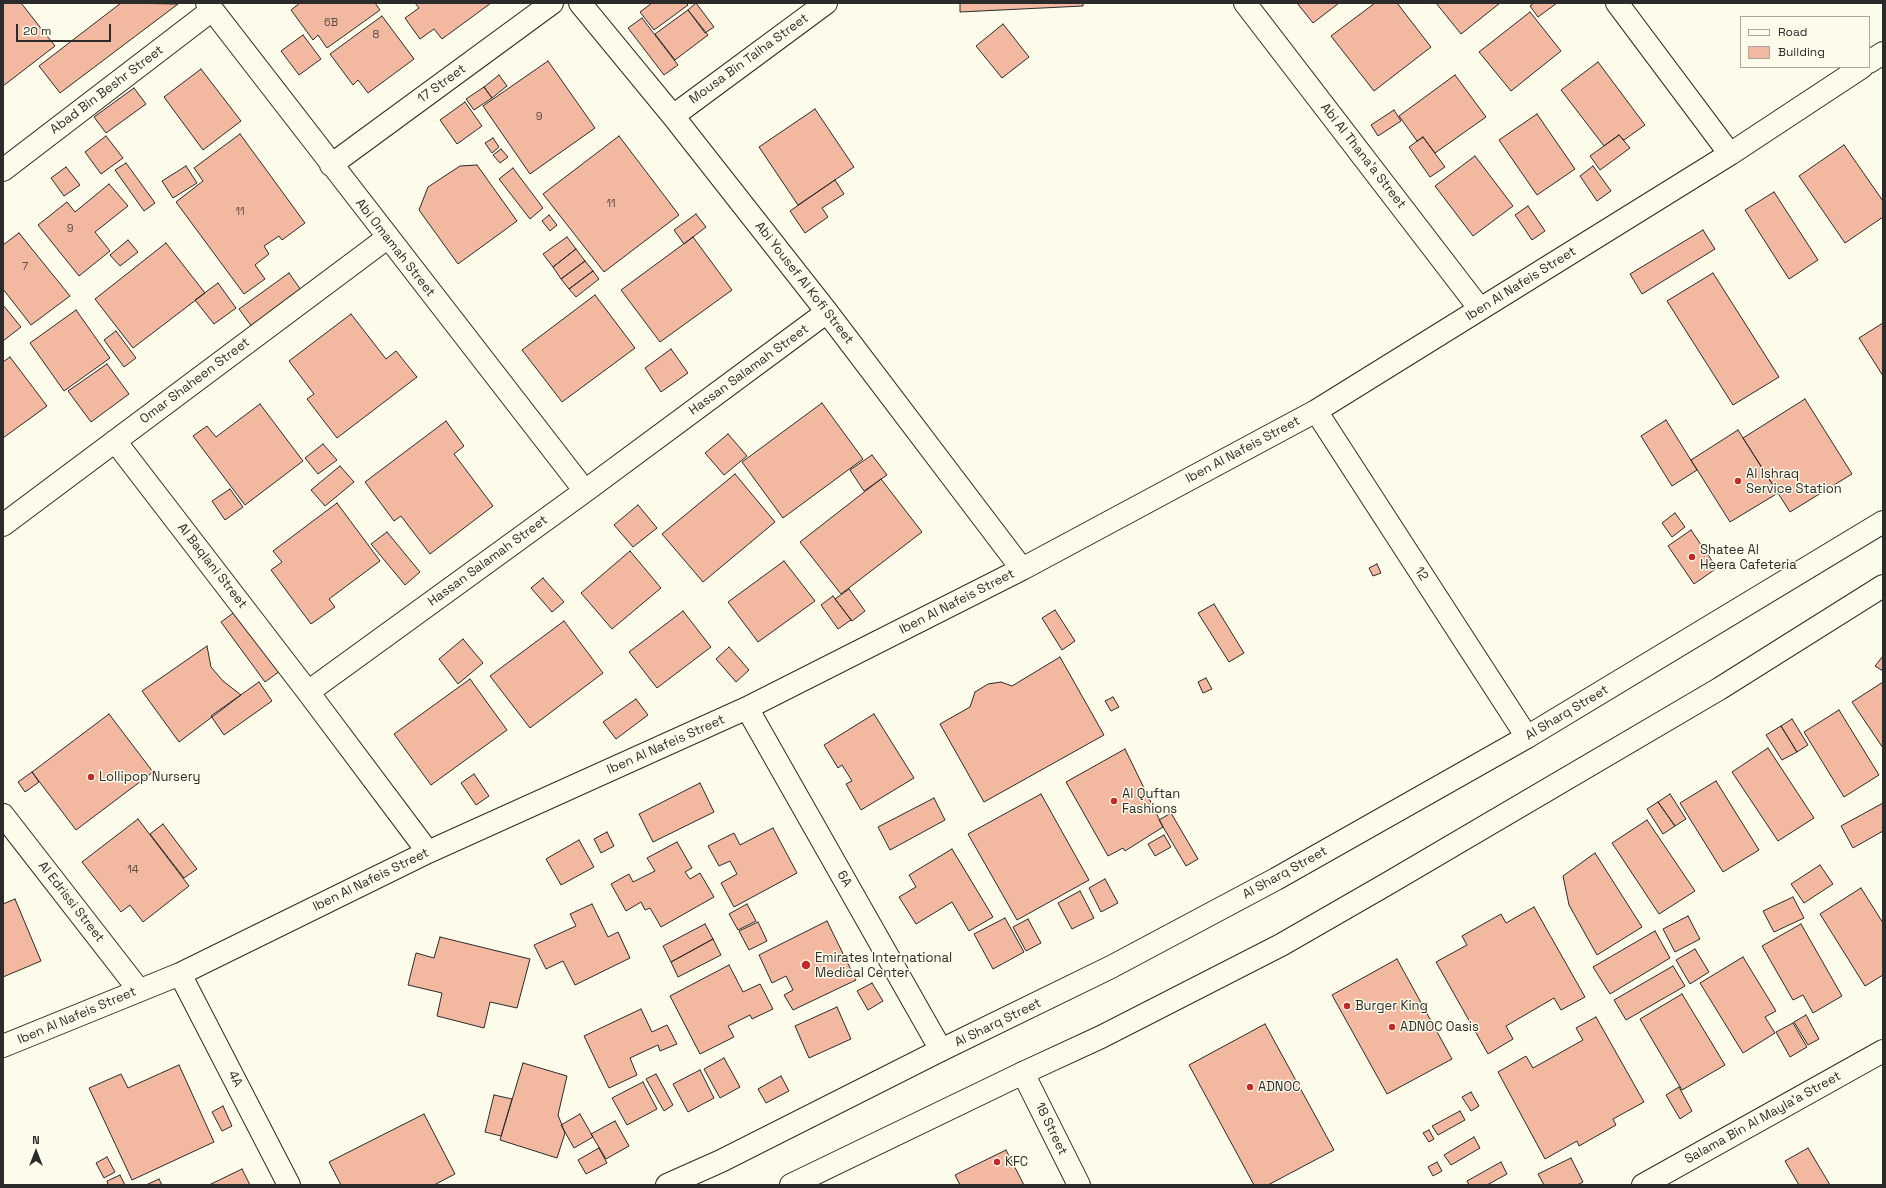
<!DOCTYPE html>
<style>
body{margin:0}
#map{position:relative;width:1886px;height:1188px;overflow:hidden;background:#fdfbea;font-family:"Space Grotesk",sans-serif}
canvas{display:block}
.frame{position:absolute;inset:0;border:4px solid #2b2b2b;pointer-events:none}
.legend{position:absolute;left:1740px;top:16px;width:130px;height:52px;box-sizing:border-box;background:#fdfbea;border:1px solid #a9a89e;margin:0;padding:5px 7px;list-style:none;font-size:12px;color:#2b2b2b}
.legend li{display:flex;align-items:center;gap:8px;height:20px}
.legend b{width:20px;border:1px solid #a9a89e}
.north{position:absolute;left:16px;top:1132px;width:40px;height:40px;-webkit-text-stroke:3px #fdfbea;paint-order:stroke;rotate:0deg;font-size:11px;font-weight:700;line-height:16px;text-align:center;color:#2b2b2b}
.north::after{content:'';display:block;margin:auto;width:14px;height:18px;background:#2b2b2b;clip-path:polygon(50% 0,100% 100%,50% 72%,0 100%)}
.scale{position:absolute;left:16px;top:24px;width:95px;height:18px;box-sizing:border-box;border:2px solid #2b2b2b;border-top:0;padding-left:5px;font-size:12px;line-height:14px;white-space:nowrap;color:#2b2b2b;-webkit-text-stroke:3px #fdfbea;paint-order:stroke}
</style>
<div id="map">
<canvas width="1886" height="1188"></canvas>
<div class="frame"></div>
<ul class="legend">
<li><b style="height:5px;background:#fdfbea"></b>Road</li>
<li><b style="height:11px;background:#f2b8a0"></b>Building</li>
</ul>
<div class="north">N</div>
<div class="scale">20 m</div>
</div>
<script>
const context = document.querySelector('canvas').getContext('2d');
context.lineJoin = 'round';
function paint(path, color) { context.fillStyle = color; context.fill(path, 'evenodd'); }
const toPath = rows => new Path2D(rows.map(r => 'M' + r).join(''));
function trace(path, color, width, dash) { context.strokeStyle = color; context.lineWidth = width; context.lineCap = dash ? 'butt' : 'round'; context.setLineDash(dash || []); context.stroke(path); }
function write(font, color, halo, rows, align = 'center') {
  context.font = font + ' "Space Grotesk",sans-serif'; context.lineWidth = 3; context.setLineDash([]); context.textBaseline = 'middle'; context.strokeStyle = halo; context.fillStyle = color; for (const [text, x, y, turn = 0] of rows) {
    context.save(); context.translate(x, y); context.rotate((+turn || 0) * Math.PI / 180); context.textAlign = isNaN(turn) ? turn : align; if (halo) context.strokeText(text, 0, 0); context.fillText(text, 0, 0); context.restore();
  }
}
const building = toPath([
 [3,3,21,3,55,46,3,86,3,3],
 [121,3,178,4,60,93,39,66,121,3],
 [300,3,375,3,380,10,327,48,318,35,313,40,291,10,300,3],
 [415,3,491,3,442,39,434,29,420,39,405,18,419,8,415,3],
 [652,3,686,3,688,5,654,30,640,12,652,3],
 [696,3,714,27,705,33,688,10,696,3],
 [960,3,1083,3,1083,6,960,12,960,3],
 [1297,3,1339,3,1313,23,1297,3],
 [1375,3,1397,3,1431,47,1374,91,1331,36,1375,3],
 [1436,3,1500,3,1461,34,1436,3],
 [1534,3,1557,3,1538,17,1530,6,1534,3],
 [688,10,708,35,675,60,655,34,688,10],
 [1530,12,1561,51,1511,91,1479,52,1530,12],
 [382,16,414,59,368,93,358,80,353,85,330,54,382,16],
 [642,18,678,65,664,75,628,28,642,18],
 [1003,24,1029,57,1002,78,976,46,1003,24],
 [303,35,321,59,299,75,281,51,303,35],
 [548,61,595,128,530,174,483,106,548,61],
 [1598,62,1645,125,1624,140,1619,135,1604,146,1561,90,1598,62],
 [201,69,241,121,203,150,164,97,201,69],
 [499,75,507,86,492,98,484,87,499,75],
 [1455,75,1486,117,1435,153,1423,137,1417,141,1399,116,1455,75],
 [484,87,492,98,474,110,466,99,484,87],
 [134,88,146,104,106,133,94,117,134,88],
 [465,102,482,126,457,144,440,120,465,102],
 [815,109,854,167,798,205,759,147,815,109],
 [1394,110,1401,121,1378,136,1371,125,1394,110],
 [1537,114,1575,169,1537,195,1499,140,1537,114],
 [240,134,305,223,282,240,279,236,264,246,269,254,255,265,265,279,244,294,176,202,203,181,194,168,240,134],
 [1619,135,1630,148,1600,170,1590,156,1619,135],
 [106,136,123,158,101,174,85,152,106,136],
 [619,136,679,215,604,272,543,194,619,136],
 [1423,137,1445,167,1430,177,1409,147,1423,137],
 [493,138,499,147,492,153,485,143,493,138],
 [1844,145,1883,201,1883,217,1845,243,1799,176,1844,145],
 [501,149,508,157,500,163,493,155,501,149],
 [1475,156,1513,206,1473,236,1435,186,1475,156],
 [126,163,155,203,144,211,115,170,126,163],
 [477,165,517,221,458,264,419,210,428,187,460,166,477,165],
 [186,166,197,183,173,198,162,181,186,166],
 [1593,166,1611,191,1597,201,1580,176,1593,166],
 [66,167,80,185,64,196,51,178,66,167],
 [513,168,543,208,530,219,499,179,513,168],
 [835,180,844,194,822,208,828,217,805,233,790,211,835,180],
 [109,184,128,206,95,232,110,251,79,276,38,225,67,202,75,212,109,184],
 [1774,192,1818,260,1789,279,1745,210,1774,192],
 [1528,206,1545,231,1532,240,1515,215,1528,206],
 [696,214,706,227,684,244,674,230,696,214],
 [549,215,557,225,550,231,542,221,549,215],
 [1703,230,1715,249,1642,294,1630,274,1703,230],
 [19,233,70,296,31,325,3,289,3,245,19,233],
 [567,237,576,249,553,267,543,254,567,237],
 [693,237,732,290,660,342,621,290,693,237],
 [128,240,138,252,120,266,110,255,128,240],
 [166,243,205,293,133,348,95,299,166,243],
 [576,249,585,261,561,279,553,267,576,249],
 [585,261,593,271,569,289,561,279,585,261],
 [593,271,599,279,576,297,569,289,593,271],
 [289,273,301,290,252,327,239,309,289,273],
 [1713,273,1779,377,1733,405,1667,301,1713,273],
 [218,283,236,308,214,324,195,300,218,283],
 [595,295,635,348,562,402,522,350,595,295],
 [3,305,21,327,3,341,3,305],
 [76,310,110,358,64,391,30,343,76,310],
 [351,314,386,359,396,351,417,377,337,438,307,399,314,394,289,361,351,314],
 [1883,323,1883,376,1859,338,1883,323],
 [116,331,136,358,124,367,104,340,116,331],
 [671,349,688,373,661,392,645,368,671,349],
 [10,357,47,406,3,438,3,362,10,357],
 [107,364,129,394,91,422,68,391,107,364],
 [1805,399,1852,474,1790,512,1743,438,1805,399],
 [822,403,863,459,783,518,742,462,822,403],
 [260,404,303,461,245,505,193,436,207,426,216,437,260,404],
 [1666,420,1697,470,1672,486,1641,436,1666,420],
 [446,421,464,446,454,454,493,506,430,554,401,516,394,521,365,482,446,421],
 [1738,430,1778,493,1730,522,1691,460,1738,430],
 [728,434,747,456,724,475,705,453,728,434],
 [323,444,337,460,318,474,305,458,323,444],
 [872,455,887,475,864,491,850,470,872,455],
 [340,466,354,482,325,506,311,490,340,466],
 [735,474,775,522,703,582,662,534,735,474],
 [881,479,922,532,841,594,800,542,881,479],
 [230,489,243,507,225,520,212,501,230,489],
 [337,503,380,561,329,599,335,607,311,624,271,570,282,562,273,551,337,503],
 [638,505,657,528,633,547,614,525,638,505],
 [1675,513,1685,527,1672,537,1662,523,1675,513],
 [1691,530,1717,568,1694,584,1668,546,1691,530],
 [387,532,420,572,405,585,371,544,387,532],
 [630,551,661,588,612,629,581,593,630,551],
 [784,561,815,601,758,642,728,602,784,561],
 [1377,564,1381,573,1373,576,1369,568,1377,564],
 [543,578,564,602,552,612,531,588,543,578],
 [849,589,865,611,852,621,835,599,849,589],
 [833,596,851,620,838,629,821,605,833,596],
 [1214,604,1244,653,1229,662,1198,613,1214,604],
 [1055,610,1075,641,1062,650,1042,618,1055,610],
 [236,611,280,671,265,682,221,622,236,611],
 [683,611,711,647,657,688,629,652,683,611],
 [564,621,603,673,530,728,490,676,564,621],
 [463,639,483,663,458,684,439,659,463,639],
 [207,646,211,667,223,681,241,695,179,742,142,691,207,646],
 [729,647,749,670,736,682,716,659,729,647],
 [1883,656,1883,671,1875,666,1883,656],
 [1060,657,1104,735,984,802,940,724,970,707,975,692,988,684,1001,682,1012,686,1060,657],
 [1206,678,1212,689,1203,693,1198,682,1206,678],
 [470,679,507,730,431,785,394,734,470,679],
 [259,682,272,701,224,735,211,716,259,682],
 [1883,682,1883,748,1852,702,1883,682],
 [1113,697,1119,707,1111,711,1105,701,1113,697],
 [636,699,648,715,616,739,603,722,636,699],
 [1839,710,1879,775,1844,797,1804,732,1839,710],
 [109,714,153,772,76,830,32,772,109,714],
 [874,714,914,778,861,810,846,784,852,781,842,765,838,768,824,745,874,714],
 [1792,719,1808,745,1797,752,1781,726,1792,719],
 [1781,726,1797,752,1782,760,1766,735,1781,726],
 [1768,748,1814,818,1778,841,1732,772,1768,748],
 [1125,749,1163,827,1125,851,1123,848,1108,856,1066,782,1125,749],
 [32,772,39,782,25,792,18,782,32,772],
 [474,774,489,796,476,805,461,783,474,774],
 [1716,781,1759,850,1723,872,1680,803,1716,781],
 [700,783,714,812,653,842,639,814,700,783],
 [1041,794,1089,880,1017,920,968,834,1041,794],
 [1670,794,1686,819,1675,826,1658,802,1670,794],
 [934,798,945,820,890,850,878,827,934,798],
 [1658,802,1675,826,1663,834,1647,809,1658,802],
 [1883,803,1883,831,1853,848,1841,826,1883,803],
 [1171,813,1198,859,1186,866,1159,820,1171,813],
 [138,819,189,886,143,922,130,905,121,912,82,862,138,819],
 [1647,820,1695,891,1659,914,1612,843,1647,820],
 [163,824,197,869,184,878,150,834,163,824],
 [773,828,797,873,734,907,721,883,737,874,730,861,719,866,708,846,734,833,740,845,773,828],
 [607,832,614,846,601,853,594,839,607,832],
 [1164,835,1171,847,1155,856,1148,844,1164,835],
 [579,840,594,867,561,885,546,859,579,840],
 [677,842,692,868,685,872,690,879,700,873,714,897,661,927,650,908,645,910,641,902,626,911,611,884,629,874,633,882,655,871,647,858,677,842],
 [952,849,993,917,969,931,952,902,916,924,899,897,916,887,909,875,952,849],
 [1595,853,1642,927,1597,955,1569,905,1563,876,1595,853],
 [1820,865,1833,884,1804,903,1791,884,1820,865],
 [1105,879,1118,903,1101,912,1089,888,1105,879],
 [1861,888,1883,923,1883,975,1865,986,1820,914,1861,888],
 [1080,891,1094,918,1072,929,1058,903,1080,891],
 [1793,897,1804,918,1774,932,1763,911,1793,897],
 [15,899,41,961,3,977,3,904,15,899],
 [592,904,608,937,618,932,630,958,575,985,563,961,546,969,534,945,576,926,570,914,592,904],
 [747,904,756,921,738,930,729,914,747,904],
 [1534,907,1585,997,1561,1010,1554,998,1506,1026,1513,1039,1488,1054,1436,962,1467,945,1462,936,1501,914,1506,923,1534,907],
 [1688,916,1700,939,1675,952,1663,929,1688,916],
 [1005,918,1024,952,993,969,974,934,1005,918],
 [1028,919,1041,943,1026,951,1013,927,1028,919],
 [827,921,856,980,793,1010,784,995,793,990,786,976,772,983,759,955,827,921],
 [758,922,767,941,749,950,739,931,758,922],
 [705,924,713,939,671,962,663,946,705,924],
 [1801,924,1842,996,1813,1013,1803,995,1793,1000,1762,946,1801,924],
 [1655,931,1670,958,1610,994,1593,967,1655,931],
 [440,937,530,959,517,1008,490,1002,484,1028,437,1016,442,993,408,985,416,953,434,958,440,937],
 [713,939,721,955,678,977,671,962,713,939],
 [1695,949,1709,972,1690,984,1676,960,1695,949],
 [1743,957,1776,1011,1765,1017,1775,1033,1743,1053,1700,983,1743,957],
 [1397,959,1452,1059,1387,1094,1332,995,1397,959],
 [729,965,743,992,760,984,773,1009,752,1019,750,1015,728,1026,734,1037,700,1054,670,996,729,965],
 [1673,966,1685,986,1626,1020,1614,1000,1673,966],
 [872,983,883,1001,868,1010,857,991,872,983],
 [1682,994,1725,1065,1682,1090,1640,1019,1682,994],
 [837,1007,851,1039,809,1058,795,1026,837,1007],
 [641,1009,652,1032,667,1025,677,1044,660,1051,658,1045,630,1058,637,1075,609,1088,584,1036,641,1009],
 [1806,1015,1819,1039,1808,1045,1794,1022,1806,1015],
 [1596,1017,1644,1102,1613,1119,1616,1125,1579,1146,1577,1141,1545,1159,1498,1072,1526,1056,1533,1068,1583,1040,1576,1028,1596,1017],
 [1793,1023,1807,1047,1790,1057,1776,1032,1793,1023],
 [1265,1024,1334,1150,1268,1185,1254,1185,1189,1065,1265,1024],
 [724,1058,740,1087,720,1098,704,1069,724,1058],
 [523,1063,567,1076,558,1115,565,1133,557,1158,500,1140,523,1063],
 [179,1065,214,1142,132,1180,89,1088,121,1074,128,1088,179,1065],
 [700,1070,714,1098,688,1112,673,1084,700,1070],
 [656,1074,673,1105,664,1111,646,1079,656,1074],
 [781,1076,789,1091,766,1103,758,1089,781,1076],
 [643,1082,657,1109,627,1125,612,1098,643,1082],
 [1679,1087,1692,1111,1680,1119,1666,1095,1679,1087],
 [1471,1092,1479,1106,1471,1111,1462,1097,1471,1092],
 [494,1095,512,1099,501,1136,485,1132,494,1095],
 [223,1106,232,1126,222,1131,212,1112,223,1106],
 [1460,1111,1465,1120,1438,1135,1432,1126,1460,1111],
 [424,1114,455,1174,434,1185,341,1185,329,1162,424,1114],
 [580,1114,593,1137,574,1148,561,1125,580,1114],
 [615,1121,629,1146,606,1159,591,1134,615,1121],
 [1429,1130,1434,1139,1429,1142,1423,1133,1429,1130],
 [1474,1137,1480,1148,1451,1165,1444,1155,1474,1137],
 [599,1148,607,1163,586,1174,578,1160,599,1148],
 [1808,1148,1830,1185,1799,1185,1785,1161,1808,1148],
 [1006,1150,1024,1185,960,1185,955,1175,1006,1150],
 [107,1157,115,1172,104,1178,96,1163,107,1157],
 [1571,1158,1583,1182,1577,1185,1544,1185,1538,1174,1571,1158],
 [1437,1162,1442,1171,1433,1176,1428,1167,1437,1162],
 [1501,1162,1507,1174,1487,1185,1469,1185,1467,1181,1501,1162],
 [242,1169,250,1185,209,1185,242,1169],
 [120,1175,125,1185,108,1185,107,1181,120,1175],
 [159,1179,162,1185,146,1185,159,1179]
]);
const minor = toPath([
 [207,3,585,491],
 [580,3,673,116,827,312,1022,569],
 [1245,3,1480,309],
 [1617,3,1730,154],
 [1869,62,1883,53],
 [673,116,826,3],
 [331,165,552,3],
 [3,170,212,10],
 [1316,411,1527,737],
 [115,441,308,692,428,852],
 [3,525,387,238],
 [308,692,585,491,827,312],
 [747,708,941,1050],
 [3,815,139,990],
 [180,974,289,1185],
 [3,1046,180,974,428,852,747,708,1022,569,1316,411,1730,154,1862,67],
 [1023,1073,1079,1185],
 [1643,1185,1883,1051]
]);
const major = toPath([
 [667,1185,721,1161,941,1050,1111,967,1276,879,1527,737,1883,522],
 [791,1185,1023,1073,1101,1037,1281,945,1387,884,1719,689,1883,586]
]);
const markers = [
 [1738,481,4,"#c62828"],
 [1692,557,4,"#c62828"],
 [91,777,4,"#c62828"],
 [1114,801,4,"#c62828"],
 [806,965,5,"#c62828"],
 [1347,1006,4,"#c62828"],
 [1392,1027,4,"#c62828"],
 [1250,1087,4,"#c62828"],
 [997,1162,4,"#c62828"]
];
const numberNames = [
 ["6B",331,23],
 ["8",376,35],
 ["9",539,117],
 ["11",611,204],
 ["11",240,212],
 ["9",70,229],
 ["7",25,267],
 ["14",133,870]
];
const streetNames = [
 ["Mousa Bin Talha Street",749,59,-36],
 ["17 Street",442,84,-36],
 ["Abad Bin Beshr Street",107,90,-37],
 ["Abi Al Thana'a Street",1363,156,52],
 ["Abi Omamah Street",395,248,52],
 ["Abi Yousef Al Kofi Street",804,283,52],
 ["Iben Al Nafeis Street",1521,284,-32],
 ["Hassan Salamah Street",749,370,-36],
 ["Omar Shaheen Street",195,381,-37],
 ["Iben Al Nafeis Street",1243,450,-28],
 ["Hassan Salamah Street",488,561,-36],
 ["Al Baqlani Street",212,566,52],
 ["12",1421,574,57],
 ["Iben Al Nafeis Street",957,602,-27],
 ["Al Sharq Street",1567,713,-31],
 ["Iben Al Nafeis Street",666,745,-24],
 ["Al Sharq Street",1285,873,-29],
 ["6A",844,879,60],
 ["Iben Al Nafeis Street",371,880,-26],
 ["Al Edrissi Street",71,902,52],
 ["Iben Al Nafeis Street",77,1016,-23],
 ["Al Sharq Street",998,1023,-26],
 ["4A",235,1079,63],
 ["Salama Bin Al Mayla'a Street",1763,1118,-29],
 ["18 Street",1051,1129,64]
];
const poiNames = [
 ["Al Ishraq",1746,474],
 ["Service Station",1746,489],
 ["Shatee Al",1700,550],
 ["Heera Cafeteria",1700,565],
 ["Lollipop Nursery",99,777],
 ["Al Quftan",1122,794],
 ["Fashions",1122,809],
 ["Emirates International",815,958],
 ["Medical Center",815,973],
 ["Burger King",1355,1006],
 ["ADNOC Oasis",1400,1027],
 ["ADNOC",1258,1087],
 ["KFC",1005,1162]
];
paint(building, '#f2b8a0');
trace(building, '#2b2b2b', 1);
trace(minor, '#2b2b2b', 24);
trace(major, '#2b2b2b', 24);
trace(minor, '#fdfbea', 22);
trace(major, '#fdfbea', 22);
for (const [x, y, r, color] of markers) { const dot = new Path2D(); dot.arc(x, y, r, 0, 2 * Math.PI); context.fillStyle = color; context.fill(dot); trace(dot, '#fdfbea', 1.5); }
write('11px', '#5d4e48', null, numberNames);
write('13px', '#2b2b2b', '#fdfbea', streetNames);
write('13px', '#2b2b2b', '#fdfbea', poiNames, 'left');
</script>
